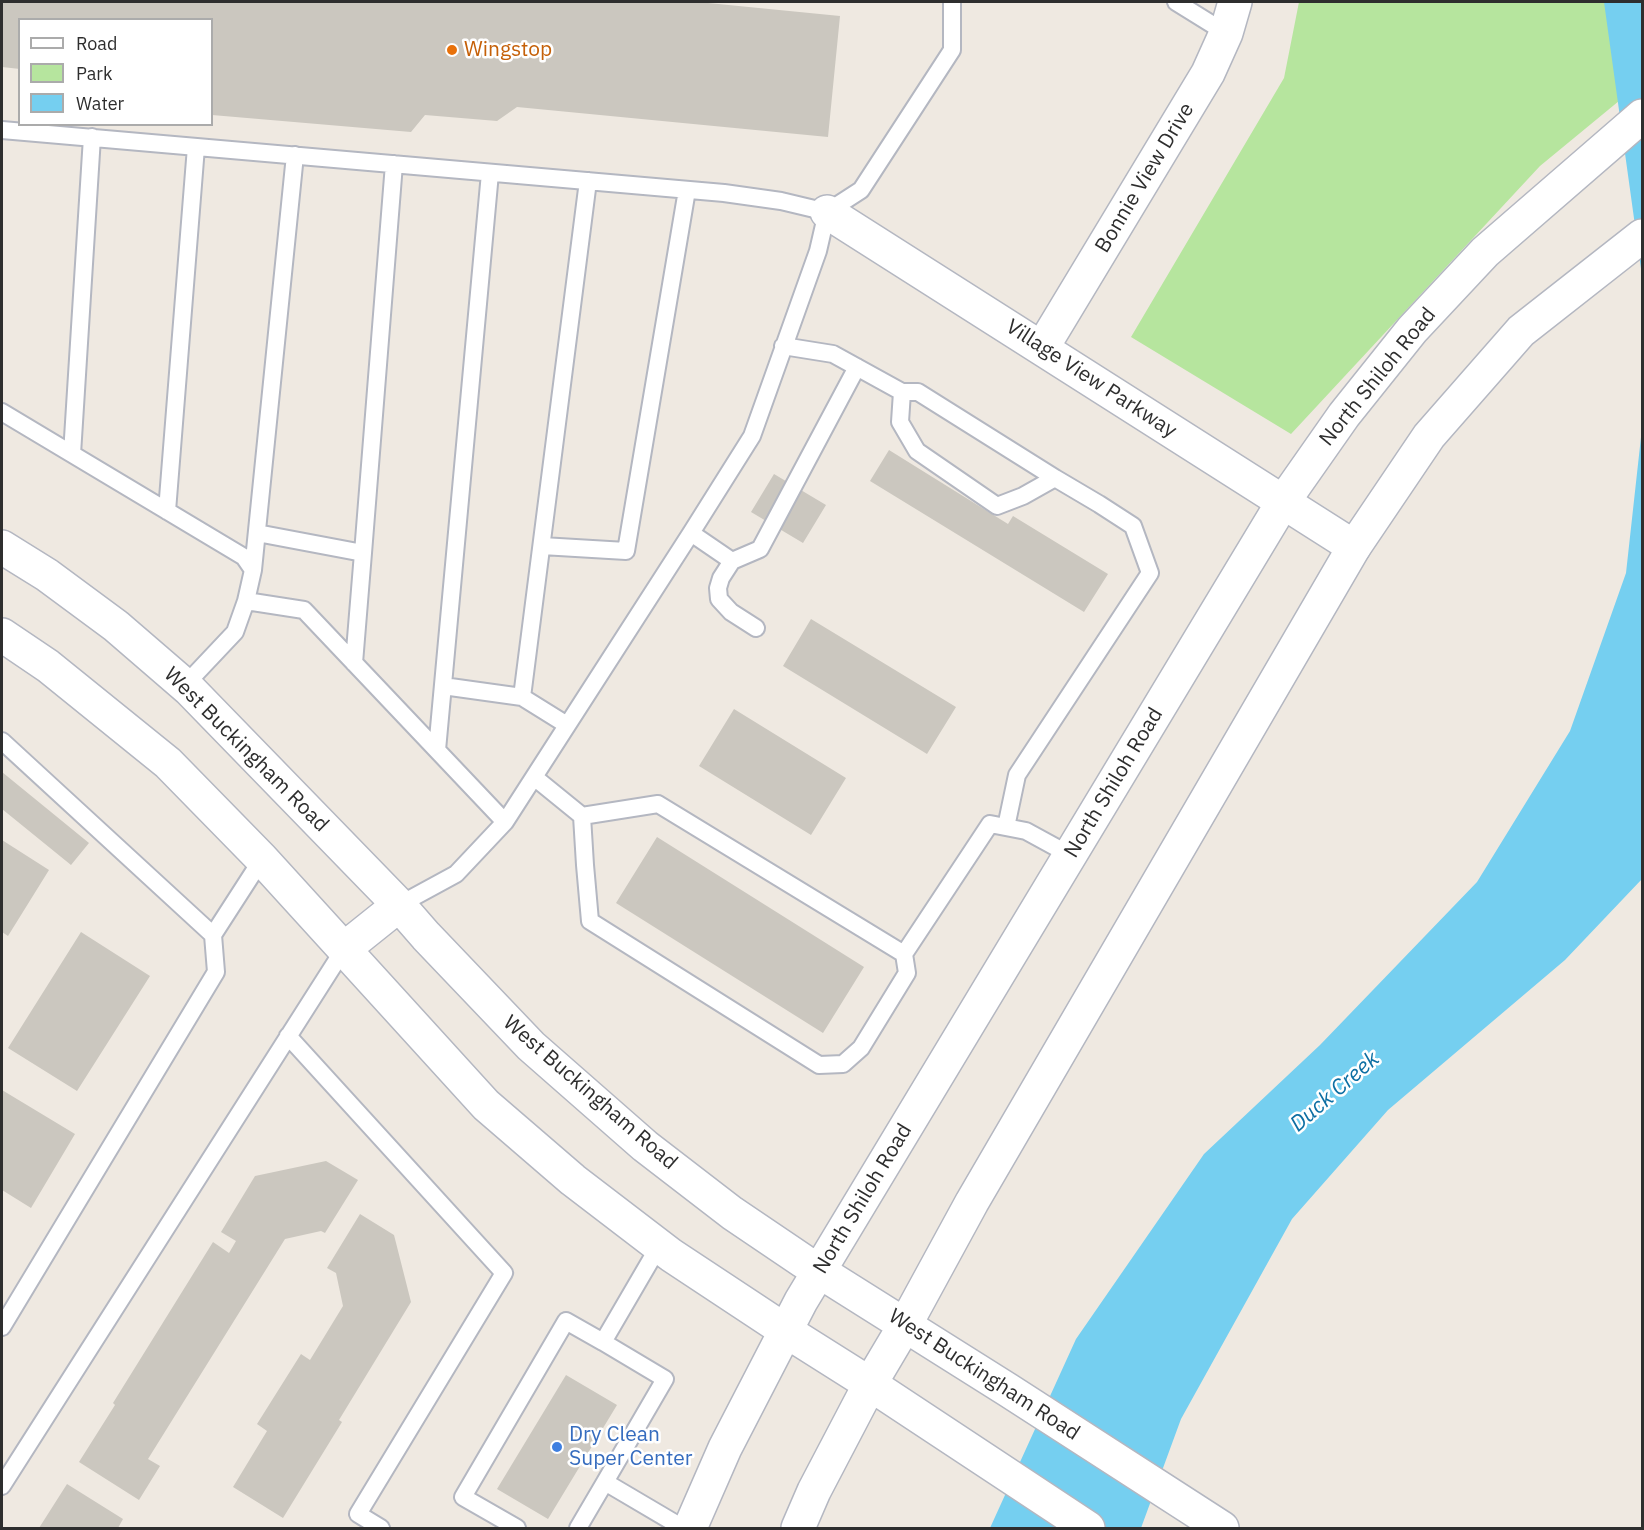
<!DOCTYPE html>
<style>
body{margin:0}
#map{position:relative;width:1644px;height:1530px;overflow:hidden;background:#efe9e1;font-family:"IBM Plex Sans",sans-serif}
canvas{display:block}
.frame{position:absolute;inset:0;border:3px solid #2e2e2e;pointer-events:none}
.legend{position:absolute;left:18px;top:18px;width:195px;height:108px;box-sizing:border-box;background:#fff;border:2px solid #ababab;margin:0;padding:8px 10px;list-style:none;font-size:18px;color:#2e2e2e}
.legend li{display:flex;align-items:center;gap:12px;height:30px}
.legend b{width:30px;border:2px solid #ababab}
</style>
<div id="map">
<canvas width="1644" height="1530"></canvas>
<div class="frame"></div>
<ul class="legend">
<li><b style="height:8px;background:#fff"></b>Road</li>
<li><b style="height:16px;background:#b6e59e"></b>Park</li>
<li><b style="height:16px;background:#75cff0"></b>Water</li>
</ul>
</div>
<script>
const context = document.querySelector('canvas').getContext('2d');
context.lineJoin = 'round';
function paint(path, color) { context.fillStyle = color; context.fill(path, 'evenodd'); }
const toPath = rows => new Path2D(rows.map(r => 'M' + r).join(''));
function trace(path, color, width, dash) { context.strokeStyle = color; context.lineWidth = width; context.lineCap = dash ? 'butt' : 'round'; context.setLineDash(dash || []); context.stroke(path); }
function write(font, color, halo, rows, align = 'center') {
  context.font = font + ' "IBM Plex Sans",sans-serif'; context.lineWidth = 5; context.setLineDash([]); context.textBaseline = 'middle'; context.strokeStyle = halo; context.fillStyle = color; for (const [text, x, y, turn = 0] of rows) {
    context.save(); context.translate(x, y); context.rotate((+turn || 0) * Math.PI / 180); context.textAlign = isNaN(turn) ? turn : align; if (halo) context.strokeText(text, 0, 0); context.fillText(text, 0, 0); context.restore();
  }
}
const green = toPath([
 [1299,2,1642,2,1642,82,1540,166,1291,434,1131,337,1284,78]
]);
const water = toPath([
 [1604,2,1642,2,1642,276],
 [1642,428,1642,879,1565,960,1388,1110,1292,1219,1181,1419,1141,1528,990,1528,1076,1339,1204,1154,1320,1045,1477,882,1570,731,1626,573]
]);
const building = toPath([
 [2,2,698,2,840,16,828,137,517,107,497,121,425,115,411,132,212,115,212,20,20,20,20,69,2,67],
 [889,450,1008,524,1013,516,1108,574,1084,612,870,481],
 [774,474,826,505,803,543,751,512],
 [811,619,956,707,927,754,783,666],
 [734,709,846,778,811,835,699,766],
 [2,772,89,843,71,865,2,809],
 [657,837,864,967,823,1033,616,903],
 [2,840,49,870,8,936,2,932],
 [81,932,150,976,77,1091,8,1048],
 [2,1090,75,1134,31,1208,2,1190],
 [326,1161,358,1180,325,1233,321,1231,285,1239,148,1459,160,1466,139,1500,79,1462,115,1405,113,1403,213,1242,229,1253,236,1241,221,1232,255,1176],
 [360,1214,394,1235,411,1302,339,1420,342,1422,283,1518,233,1487,267,1431,257,1424,301,1354,310,1360,343,1306,336,1273,327,1268],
 [566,1375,617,1405,548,1519,497,1489],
 [67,1484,123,1519,118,1528,39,1528]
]);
const lane = toPath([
 [1176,2,1226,33],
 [2,130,724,193,781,201,827,212,818,251,752,436,691,533,505,822,456,874,399,905],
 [827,212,861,190,952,50,952,2],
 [783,346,833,354,902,392,918,392,1055,478],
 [902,392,900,422,917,451,997,506,1023,496,1055,478,1099,504,1133,526,1150,573,1017,775,1006,827],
 [2,412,244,557,253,570,246,601,235,632,185,685],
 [72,454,92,137],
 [167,511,196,147],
 [257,533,363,553,394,164],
 [691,533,732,561],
 [542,546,626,551,687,190],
 [253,570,295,155],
 [246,601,304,610,505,822],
 [756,628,731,612,719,599,718,588,721,578,732,561,760,549,857,367],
 [354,663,363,553],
 [443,686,522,697,588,181],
 [522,697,567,725],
 [2,741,213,935,216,972,2,1327],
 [437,750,490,173],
 [534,777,582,816,585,865,590,921,819,1065,843,1064,861,1048,907,973,904,954,658,804,582,816],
 [213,935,262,859],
 [904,954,990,824,1026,831,1070,855],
 [288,1036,504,1273,358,1514,381,1528],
 [603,1342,665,1379,605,1482],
 [2,1486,344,949],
 [517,1528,463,1497,566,1321,603,1342,659,1246],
 [578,1528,605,1482,683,1528]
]);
const street = toPath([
 [827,212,1354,547],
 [1042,348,1208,73,1226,33,1235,2]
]);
const secondary = toPath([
 [2,547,47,575,116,626,189,689,399,905,426,936,531,1046,645,1146,732,1213,803,1261,1008,1390,1222,1528],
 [2,635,48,666,168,763,262,859,486,1105,573,1180,671,1255,786,1331,870,1384,1088,1528],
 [344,949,399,905],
 [690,1528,725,1448,801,1301,1283,502,1344,415,1412,330,1485,252,1642,116],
 [798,1528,814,1491,870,1384,905,1325,972,1202,1354,547,1429,436,1521,331,1642,236]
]);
const markers = [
 [452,50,6,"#e8710a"],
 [557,1447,6,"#3f7fe0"]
];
const foodNames = [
 ["Wingstop",464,50]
];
const streetNames = [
 ["Bonnie View Drive",1145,178,-59],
 ["North Shiloh Road",1378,377,-51],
 ["Village View Parkway",1091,379,33],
 ["West Buckingham Road",246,750,45],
 ["North Shiloh Road",1114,783,-59],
 ["West Buckingham Road",590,1093,41],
 ["North Shiloh Road",863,1199,-59],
 ["West Buckingham Road",984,1375,33]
];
const shopNames = [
 ["Dry Clean",569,1435],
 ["Super Center",569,1459]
];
const waterNames = [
 ["Duck Creek",1335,1092,-41]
];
paint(green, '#b6e59e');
paint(water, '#75cff0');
paint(building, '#cbc7bf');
trace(lane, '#b4b7c1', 20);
trace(street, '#b4b7c1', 36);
trace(secondary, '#b4b7c1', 36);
trace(lane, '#fff', 16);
trace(street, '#fff', 33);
trace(secondary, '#fff', 33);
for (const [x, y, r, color] of markers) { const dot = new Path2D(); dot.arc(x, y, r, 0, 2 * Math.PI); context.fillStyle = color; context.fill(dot); trace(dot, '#fff', 2); }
write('21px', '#c56008', '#fff', foodNames, 'left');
write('21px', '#2e2e2e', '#fff', streetNames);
write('21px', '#366cbe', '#fff', shopNames, 'left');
write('italic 22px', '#0d6fa3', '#fff', waterNames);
</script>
